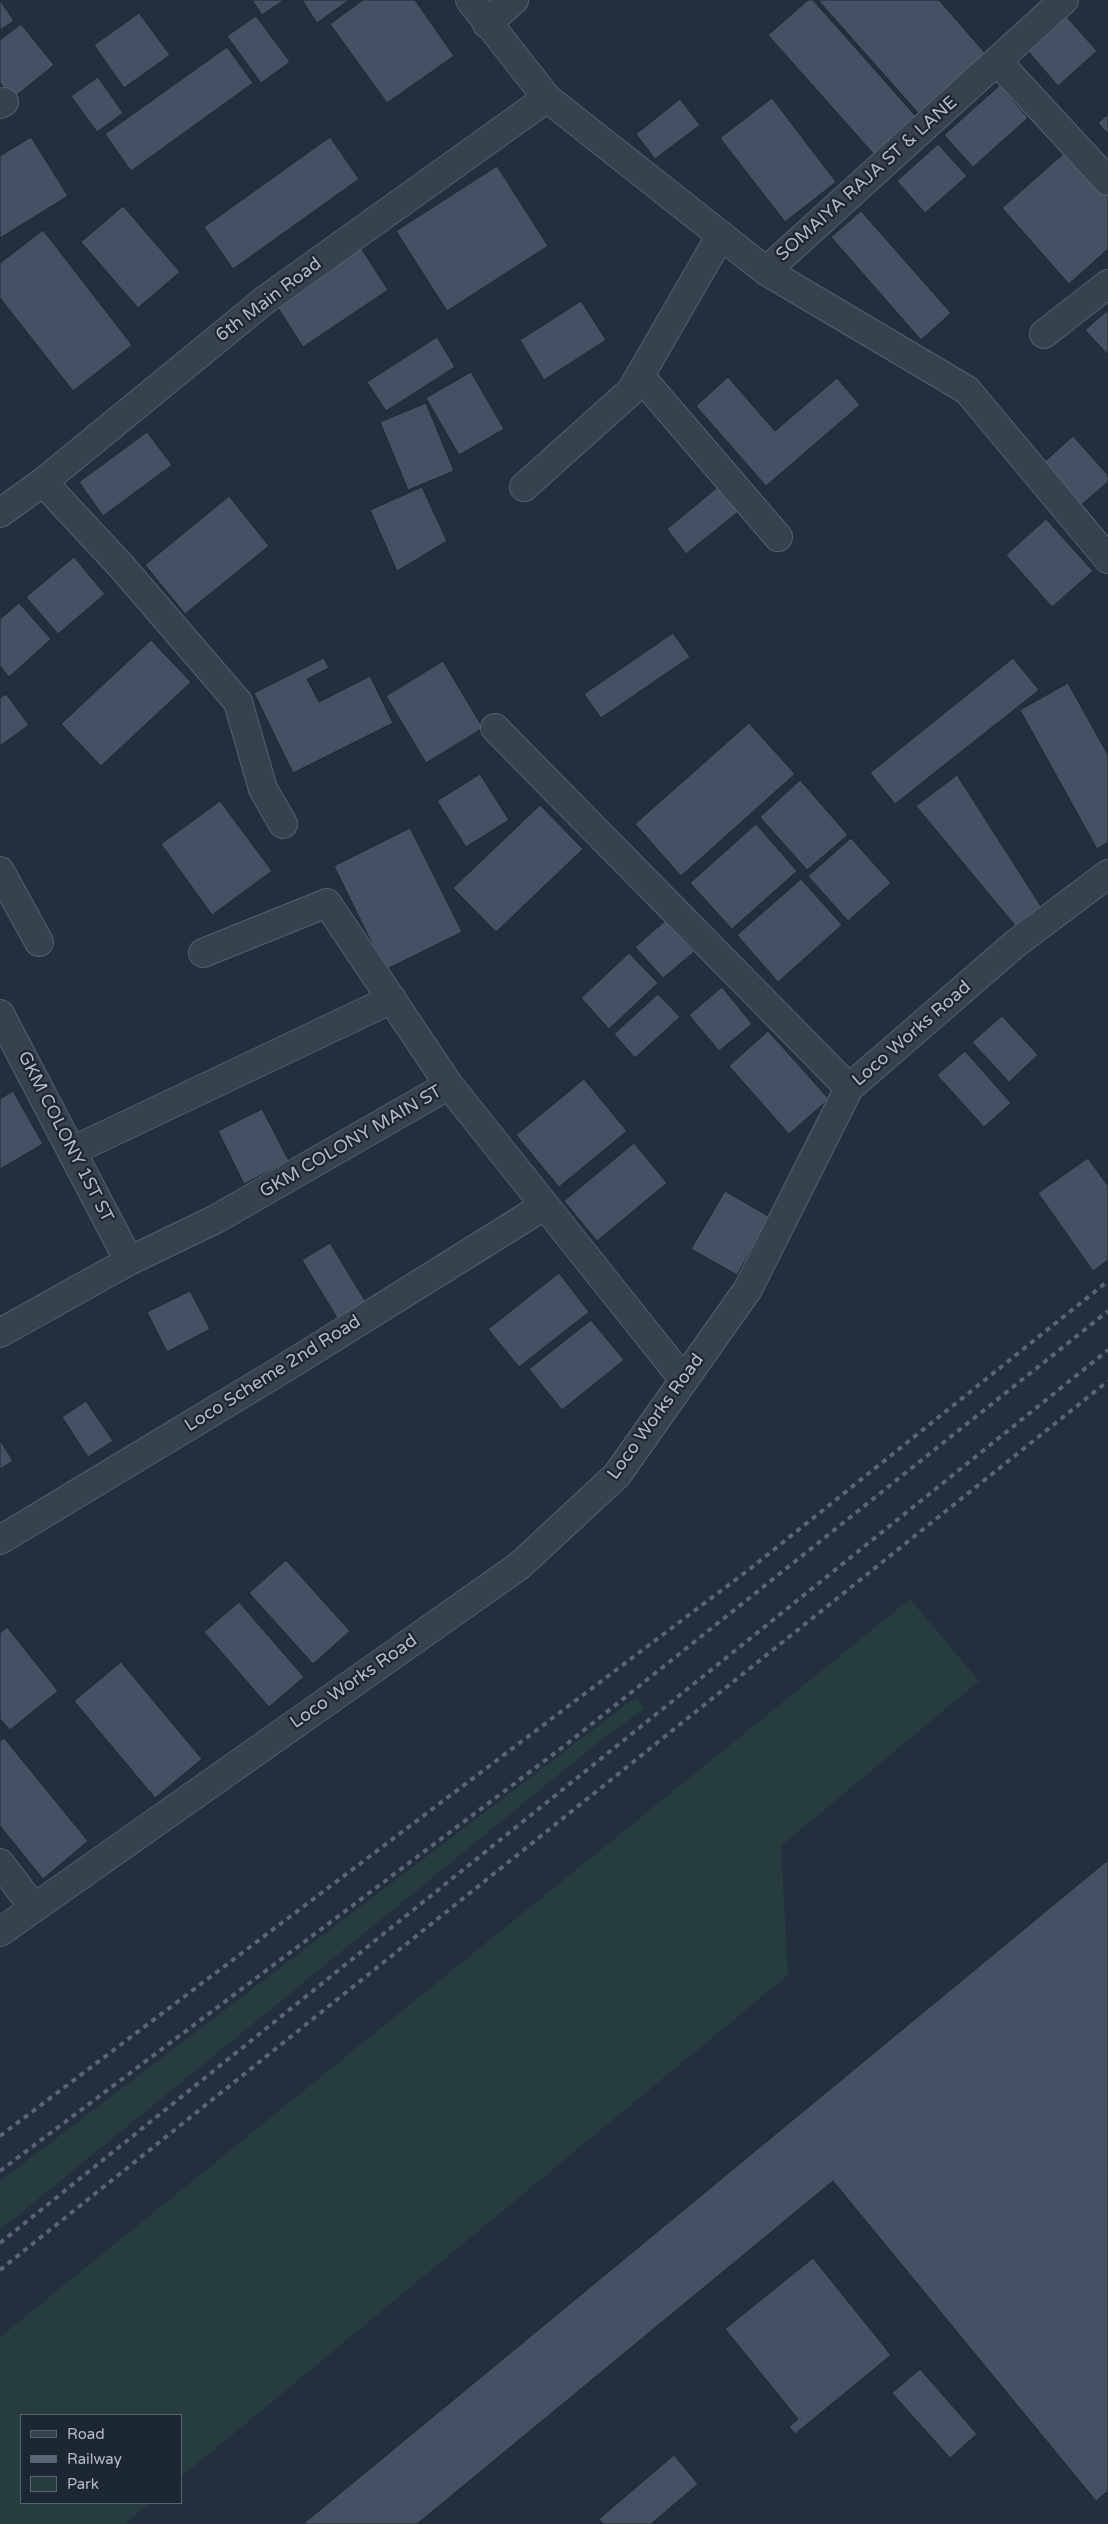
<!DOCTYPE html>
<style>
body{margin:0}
#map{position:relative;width:1108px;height:2524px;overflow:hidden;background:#242f3e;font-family:"Varela Round",sans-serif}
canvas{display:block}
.legend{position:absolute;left:20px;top:2414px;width:162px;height:90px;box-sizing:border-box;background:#1d2633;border:1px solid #59626f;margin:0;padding:6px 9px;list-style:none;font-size:15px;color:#b4bcc9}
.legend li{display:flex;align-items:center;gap:10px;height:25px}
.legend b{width:25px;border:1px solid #59626f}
</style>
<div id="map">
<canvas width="1108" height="2524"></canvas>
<ul class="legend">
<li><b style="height:6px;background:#38414e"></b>Road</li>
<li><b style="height:6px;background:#5a6575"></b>Railway</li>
<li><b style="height:14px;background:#263c3f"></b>Park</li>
</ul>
</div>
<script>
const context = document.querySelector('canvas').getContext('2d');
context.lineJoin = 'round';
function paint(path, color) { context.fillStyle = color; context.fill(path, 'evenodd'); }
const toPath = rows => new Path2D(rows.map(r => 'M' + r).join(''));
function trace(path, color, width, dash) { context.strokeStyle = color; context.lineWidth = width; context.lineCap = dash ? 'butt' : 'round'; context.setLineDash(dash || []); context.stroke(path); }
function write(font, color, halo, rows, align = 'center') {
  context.font = font + ' "Varela Round",sans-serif'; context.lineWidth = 4.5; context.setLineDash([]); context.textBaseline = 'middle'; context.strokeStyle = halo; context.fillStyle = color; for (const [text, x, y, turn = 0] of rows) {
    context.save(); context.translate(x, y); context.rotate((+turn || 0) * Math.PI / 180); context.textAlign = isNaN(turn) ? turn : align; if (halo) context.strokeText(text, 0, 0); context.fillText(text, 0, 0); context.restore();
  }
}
const green = toPath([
 [910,1599,979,1681,781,1846,788,1975,181,2477,181,2415,21,2415,21,2503,150,2503,124,2524,0,2524,0,2337],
 [636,1697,645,1708,595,1745,0,2230,0,2181]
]);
const building = toPath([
 [0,0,14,21,0,30,0,0],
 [252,0,284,0,262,15,252,0],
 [302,0,349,0,317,23,302,0],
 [363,0,415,0,454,56,387,103,330,24,363,0],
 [808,0,813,0,921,122,879,160,768,35,808,0],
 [818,0,939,0,986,54,919,114,818,0],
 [139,13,170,55,124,88,94,45,139,13],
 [256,16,290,62,261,83,227,36,256,16],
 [1066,16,1097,51,1058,86,1027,50,1066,16],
 [21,24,54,65,12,99,0,83,0,40,21,24],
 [227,47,253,83,131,171,105,134,227,47],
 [98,77,123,113,97,132,71,96,98,77],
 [1000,85,1028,118,973,167,944,135,1000,85],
 [772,98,836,182,785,222,720,138,772,98],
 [680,99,700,125,655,159,636,134,680,99],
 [1108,114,1108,134,1098,123,1108,114],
 [31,137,68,196,0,238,0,156,31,137],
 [330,137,359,179,233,269,204,227,330,137],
 [938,144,967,176,925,213,897,181,938,144],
 [1071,147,1108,189,1108,249,1069,284,1002,208,1071,147],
 [497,166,548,246,447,311,396,231,497,166],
 [123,206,180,272,138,308,81,242,123,206],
 [861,211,951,313,921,340,831,237,861,211],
 [43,230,132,345,73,391,0,298,0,263,43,230],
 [358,243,388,290,303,347,273,300,358,243],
 [581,301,606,340,544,380,520,340,581,301],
 [1108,310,1108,355,1085,330,1108,310],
 [437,337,455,367,386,411,367,382,437,337],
 [471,372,504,429,459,455,426,398,471,372],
 [728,377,775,431,837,378,860,405,766,486,696,406,728,377],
 [426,403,454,471,408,490,380,422,426,403],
 [147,432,172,465,103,516,79,482,147,432],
 [1073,436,1108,475,1108,482,1080,506,1042,464,1073,436],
 [719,486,739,511,686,554,667,529,719,486],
 [422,487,447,541,397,571,370,510,422,487],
 [229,496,269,546,185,614,145,565,229,496],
 [1046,519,1093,571,1052,607,1006,555,1046,519],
 [74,557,105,594,58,634,26,597,74,557],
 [19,603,51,639,9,677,0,666,0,619,19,603],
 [673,633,690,657,601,718,584,694,673,633],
 [151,640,191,682,101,766,61,724,151,640],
 [324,658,329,668,307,679,319,702,370,676,393,723,293,773,254,693,324,658],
 [1013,658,1039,690,895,804,870,773,1013,658],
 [443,661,483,728,426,763,386,696,443,661],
 [1068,683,1108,755,1108,842,1097,849,1020,710,1068,683],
 [6,694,29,725,0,746,0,698,6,694],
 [749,723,795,774,681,876,635,824,749,723],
 [480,774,509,820,466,847,437,801,480,774],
 [957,775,1044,911,1018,929,916,806,957,775],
 [800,780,848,835,807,870,760,817,800,780],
 [220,801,272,871,212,915,161,844,220,801],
 [540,805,583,849,496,932,453,888,540,805],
 [756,824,797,871,732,929,690,883,756,824],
 [410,828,462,932,385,970,334,866,410,828],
 [851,838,891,883,848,921,808,876,851,838],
 [801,879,842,925,778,982,737,935,801,879],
 [666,920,694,952,663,978,635,947,666,920],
 [629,953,658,983,609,1029,581,998,629,953],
 [722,987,752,1024,719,1051,689,1015,722,987],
 [658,994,680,1017,635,1058,614,1034,658,994],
 [1002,1016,1038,1055,1009,1082,972,1042,1002,1016],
 [768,1031,829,1099,789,1134,729,1066,768,1031],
 [965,1051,1011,1103,984,1127,937,1075,965,1051],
 [584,1079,627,1131,559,1187,516,1135,584,1079],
 [13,1091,43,1144,0,1169,0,1099,13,1091],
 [262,1109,289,1161,244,1184,218,1131,262,1109],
 [634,1143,667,1183,597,1241,564,1201,634,1143],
 [1088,1158,1108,1186,1108,1260,1093,1271,1038,1193,1088,1158],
 [725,1191,770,1217,737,1275,691,1249,725,1191],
 [330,1243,367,1304,339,1321,302,1260,330,1243],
 [559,1273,589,1312,519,1367,488,1329,559,1273],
 [190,1291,210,1329,167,1352,147,1312,190,1291],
 [591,1320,624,1360,562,1410,529,1369,591,1320],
 [86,1401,113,1441,88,1457,62,1417,86,1401],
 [0,1440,13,1461,0,1469,0,1440],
 [286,1560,350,1631,313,1664,249,1593,286,1560],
 [239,1602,304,1677,269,1707,204,1632,239,1602],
 [7,1627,58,1691,10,1730,0,1719,0,1633,7,1627],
 [121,1662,202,1759,155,1798,74,1701,121,1662],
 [4,1738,88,1841,43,1879,0,1826,0,1741,4,1738],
 [1108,1860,1108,2491,1096,2501,833,2181,417,2524,303,2524,1108,1860],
 [813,2258,891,2355,795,2434,789,2427,798,2419,725,2329,813,2258],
 [920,2369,977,2434,950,2458,892,2393,920,2369],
 [674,2455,698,2484,651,2524,603,2524,599,2519,674,2455]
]);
const minor = toPath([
 [470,0,547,98,766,271,1064,0],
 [487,24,514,0],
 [997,61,1108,181],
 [0,104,4,102],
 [766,271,967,390,1108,559],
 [1044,334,1108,284],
 [640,376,778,537],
 [43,482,122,567,238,702,263,789,283,824],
 [524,487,631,391,721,235],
 [0,513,43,482,265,300,547,98],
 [495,728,849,1088],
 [0,871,39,942],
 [203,953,327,903,449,1085],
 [0,1014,129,1261],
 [72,1151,392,999],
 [0,1333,129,1261,216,1219,449,1085,684,1380],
 [0,1540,283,1369,544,1206],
 [0,1863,34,1908],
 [0,1932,519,1566,617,1475,748,1289,849,1088,1015,944,1108,874]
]);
const rail = toPath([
 [0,2136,751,1568,1108,1281],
 [0,2171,563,1747,1108,1311],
 [0,2243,1108,1350],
 [0,2270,1108,1381]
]);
const streetNames = [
 ["SOMAIYA RAJA ST & LANE",867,179,-42],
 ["6th Main Road",269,300,-37],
 ["Loco Works Road",912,1034,-41],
 ["GKM COLONY 1ST ST",65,1137,63],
 ["GKM COLONY MAIN ST",351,1142,-30],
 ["Loco Scheme 2nd Road",273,1374,-32],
 ["Loco Works Road",656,1417,-54],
 ["Loco Works Road",354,1682,-35]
];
paint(green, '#263c3f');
paint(building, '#455162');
trace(building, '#1f2835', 1);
trace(minor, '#565f6c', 30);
trace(minor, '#38414e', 28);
trace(rail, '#5a6575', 4, [5, 5]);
write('18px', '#b4bcc9', '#1d2633', streetNames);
</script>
